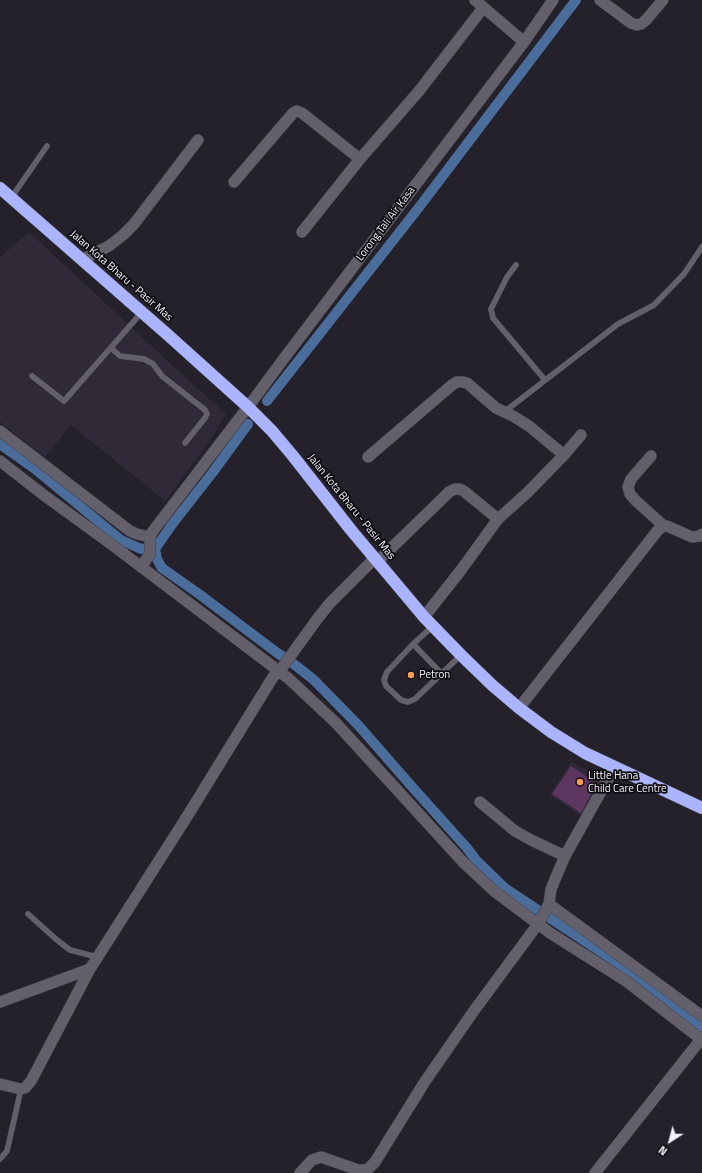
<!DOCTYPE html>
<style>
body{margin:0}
#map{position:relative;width:702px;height:1173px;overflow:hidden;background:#25212b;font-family:"Titillium Web",sans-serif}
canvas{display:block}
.north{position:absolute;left:650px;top:1121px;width:40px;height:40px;-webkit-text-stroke:3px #0d0c10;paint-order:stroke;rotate:216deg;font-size:11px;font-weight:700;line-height:16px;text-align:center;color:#f5f2f9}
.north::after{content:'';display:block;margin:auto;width:14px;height:18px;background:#f5f2f9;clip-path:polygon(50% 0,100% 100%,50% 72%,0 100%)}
</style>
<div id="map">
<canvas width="702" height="1173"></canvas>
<div class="north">N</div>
</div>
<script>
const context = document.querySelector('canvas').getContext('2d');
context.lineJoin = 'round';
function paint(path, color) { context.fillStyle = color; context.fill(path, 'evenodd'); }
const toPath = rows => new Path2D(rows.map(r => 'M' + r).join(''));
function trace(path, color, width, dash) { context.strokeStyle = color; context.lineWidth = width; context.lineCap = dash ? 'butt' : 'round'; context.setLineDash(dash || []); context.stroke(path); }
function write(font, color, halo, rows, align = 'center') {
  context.font = font + ' "Titillium Web",sans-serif'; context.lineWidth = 3.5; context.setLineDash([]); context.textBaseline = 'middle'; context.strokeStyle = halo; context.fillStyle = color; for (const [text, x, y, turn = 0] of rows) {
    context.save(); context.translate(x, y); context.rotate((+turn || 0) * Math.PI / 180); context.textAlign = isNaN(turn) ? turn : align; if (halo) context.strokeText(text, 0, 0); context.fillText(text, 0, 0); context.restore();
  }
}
const built = toPath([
 [29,232,186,378,226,414,210,441,165,501,71,425,45,457,0,422,0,257],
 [571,762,605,779,583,817,550,795]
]);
const canal = toPath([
 [267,401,420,206,576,0],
 [0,444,35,469,121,540,141,549,148,548],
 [173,523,155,549,157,559,162,568,199,594,276,652,295,665,314,680,359,726,414,789,467,848,476,860,506,889,618,963,702,1027],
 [170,527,213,472,248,424]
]);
const building = toPath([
 [571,766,597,784,581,813,552,794]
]);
const lane = toPath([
 [11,198,47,146],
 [516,265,507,277,491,309,493,318,545,380],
 [111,348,120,356,144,359,153,364,162,376,205,410,207,414,205,418,185,443],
 [32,376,64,401,142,312],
 [504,412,618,324,654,305,684,274,702,247],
 [433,626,413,644,387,672,384,680,386,686,401,700,408,702,415,699,461,655],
 [413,644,441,673],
 [28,914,57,940,70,950,97,957],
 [0,1159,7,1151,21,1089]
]);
const street = toPath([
 [475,0,524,42],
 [600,0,631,23,637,25,641,24,646,20,663,0],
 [234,182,293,113,297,111,302,113,360,159],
 [302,232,360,159,419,91,483,8],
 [83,259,109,246,123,235,134,224,198,140],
 [0,431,130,531,137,534,150,537],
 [651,456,631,479,628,487,630,494,635,500,664,526],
 [368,457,452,385,457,382,462,382,467,383,496,408,513,416,529,426,564,455],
 [0,461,45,496,111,544,288,678,336,723,463,862,494,891,550,933,626,981,702,1040],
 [378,561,443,498,449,492,455,489,460,489,465,492,498,519],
 [141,567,150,554,150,537,153,531,248,407,285,357,524,42,553,0],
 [424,617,461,570,498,519,528,492,564,455,581,435],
 [519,708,658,530,664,526,667,526,692,537,700,536,702,534],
 [480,802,515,831,531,840,565,856],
 [549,904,702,1016],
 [0,1002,90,969],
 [0,1084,21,1089,25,1088,31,1081,90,969,188,815,273,677,281,669,318,618,330,603,375,558],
 [300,1173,312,1160,321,1157,358,1170,363,1170,368,1169,375,1162,424,1083,473,1012,538,924,549,904,551,889,565,856,614,768],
 [595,1173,702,1038]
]);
const highway = toPath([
 [0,188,168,335,248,407,272,431,293,456,351,530,424,617,461,655,492,685,519,708,551,732,585,753,702,808]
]);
const markers = [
 [411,675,4,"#fd9d55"],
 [580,782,4,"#fd9d55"]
];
const streetNames = [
 ["Lorong Tali Air Kasa",386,224,-53],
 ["Jalan Kota Bharu - Pasir Mas",121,276,41],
 ["Jalan Kota Bharu - Pasir Mas",351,507,51]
];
const poiNames = [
 ["Petron",419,675],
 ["Little Hana",588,776],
 ["Child Care Centre",588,789]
];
paint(built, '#2f2938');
trace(canal, '#4b6d9b', 10);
paint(building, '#5e3761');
trace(lane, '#413e46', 6);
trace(street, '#413e46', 12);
trace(highway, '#413e46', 13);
trace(lane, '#635f6b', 5.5);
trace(street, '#635f6b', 11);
trace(highway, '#abb4fe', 12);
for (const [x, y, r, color] of markers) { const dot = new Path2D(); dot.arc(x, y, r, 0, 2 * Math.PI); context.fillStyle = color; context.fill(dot); trace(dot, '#0d0c10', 1.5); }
write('11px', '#f5f2f9', '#0d0c10', streetNames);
write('11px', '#f5f2f9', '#0d0c10', poiNames, 'left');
</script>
